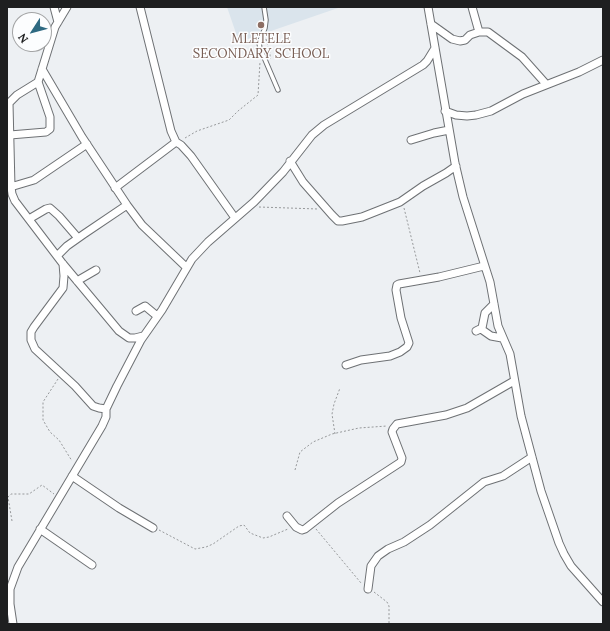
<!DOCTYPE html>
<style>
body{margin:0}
#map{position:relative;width:610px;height:631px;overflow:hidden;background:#edf0f3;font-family:Lora,serif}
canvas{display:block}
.frame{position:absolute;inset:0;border:8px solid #1e1f20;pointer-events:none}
.north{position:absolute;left:12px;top:12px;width:40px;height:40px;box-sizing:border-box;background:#fcfdfe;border:1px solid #a3a4a5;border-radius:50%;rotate:234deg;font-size:11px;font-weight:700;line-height:16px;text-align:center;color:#1e1f20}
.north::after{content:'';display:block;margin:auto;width:14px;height:18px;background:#2e6981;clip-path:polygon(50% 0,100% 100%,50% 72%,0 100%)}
</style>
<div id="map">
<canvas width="610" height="631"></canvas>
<div class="frame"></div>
<div class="north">N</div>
</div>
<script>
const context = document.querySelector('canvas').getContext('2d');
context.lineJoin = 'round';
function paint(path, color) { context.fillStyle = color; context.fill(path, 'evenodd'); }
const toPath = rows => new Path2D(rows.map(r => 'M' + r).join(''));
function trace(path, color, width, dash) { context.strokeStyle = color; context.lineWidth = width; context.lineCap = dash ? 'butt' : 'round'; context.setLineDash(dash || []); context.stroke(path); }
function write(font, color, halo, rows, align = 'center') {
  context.font = font + ' Lora,serif'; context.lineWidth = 3; context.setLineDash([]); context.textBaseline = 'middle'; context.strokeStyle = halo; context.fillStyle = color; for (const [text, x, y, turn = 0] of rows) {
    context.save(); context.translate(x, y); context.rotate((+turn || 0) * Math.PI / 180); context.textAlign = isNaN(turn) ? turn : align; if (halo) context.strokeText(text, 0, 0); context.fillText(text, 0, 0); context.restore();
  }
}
const built = toPath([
 [227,7,338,7,338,8,239,42]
]);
const path = toPath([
 [266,39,270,53,270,59],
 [185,138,197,131,229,120,238,111,258,95,260,62],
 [259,207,318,209],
 [404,208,420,273],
 [58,379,43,402,43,420,50,432,59,440,72,461],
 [335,434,332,414,334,404,340,388],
 [295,470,300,452,313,442,332,434,359,428,387,426],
 [12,521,8,497,11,494,29,494,42,485,54,494],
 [316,529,361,583],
 [159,530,195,549,206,547,213,544,239,526,244,525,250,533,263,538,269,537,288,529],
 [374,592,387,602,389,606,389,624]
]);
const lane = toPath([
 [264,7,266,20,265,28,259,43,260,48,278,90]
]);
const street = toPath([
 [54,7,58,22],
 [140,7,171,131,176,142,181,145,191,156,235,218],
 [428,7,455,163,463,197,490,282,498,326,510,354,521,416,541,491,559,543,564,554,571,566,603,602],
 [472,7,479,32],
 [431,24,452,39,460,41,465,40,470,35,479,32,488,32,522,57,546,84],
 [42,69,82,137,127,205,142,225,186,267],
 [9,103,11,187,12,194,15,201,63,264,119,331,129,338,135,338,143,336],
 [7,105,17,95,38,82,55,27,67,7],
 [445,111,456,115,467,116,476,115,491,111,523,94,579,72,603,60],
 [10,135,46,132,50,129,50,117,38,82],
 [411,140,434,133,449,130],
 [290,161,303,182,332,215,338,221,342,221,362,217,400,202,423,186,446,173,456,166],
 [7,188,34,180,87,144],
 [115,188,176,142],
 [29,219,46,209,50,208,59,216,78,238],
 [57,256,67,246,84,234,127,205],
 [63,264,64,276,63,288,34,327,31,332,31,340,35,349,75,386,93,406,99,408,106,409],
 [77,281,96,270],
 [136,311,145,306,157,316],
 [481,329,491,336,502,338],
 [476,331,482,328,485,313,494,304],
 [346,365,361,360,390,356,400,352,407,347,409,343,401,318,396,290,397,285,399,284,439,277,484,266],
 [72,476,119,508,153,528],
 [287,516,296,527,302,530,305,529,338,503,401,462,402,458,392,432,393,429,397,424,446,415,467,408,514,381],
 [40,529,92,565],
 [368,589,371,566,378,556,388,549,404,542,430,525,484,482,503,476,532,457],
 [13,624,10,604,10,589,18,567,102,426,106,417,106,409,117,386,141,340,162,310,192,259,208,242,254,202,283,172,312,135,324,125,423,65,427,61,435,48]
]);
const markers = [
 [261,25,4,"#8d6e63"]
];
const educationNames = [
 ["MLETELE",261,39],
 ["SECONDARY SCHOOL",261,54]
];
paint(built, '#dae4ec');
trace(lane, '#6e7174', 5.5);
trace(street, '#6e7174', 9);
trace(path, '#96989a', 1, [2, 2]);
trace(lane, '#fff', 3.5);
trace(street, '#fff', 7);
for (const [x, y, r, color] of markers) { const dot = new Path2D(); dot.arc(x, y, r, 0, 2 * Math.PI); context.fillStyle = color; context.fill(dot); trace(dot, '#fcfdfe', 1.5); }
write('13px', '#785e54', '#fcfdfe', educationNames);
</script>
